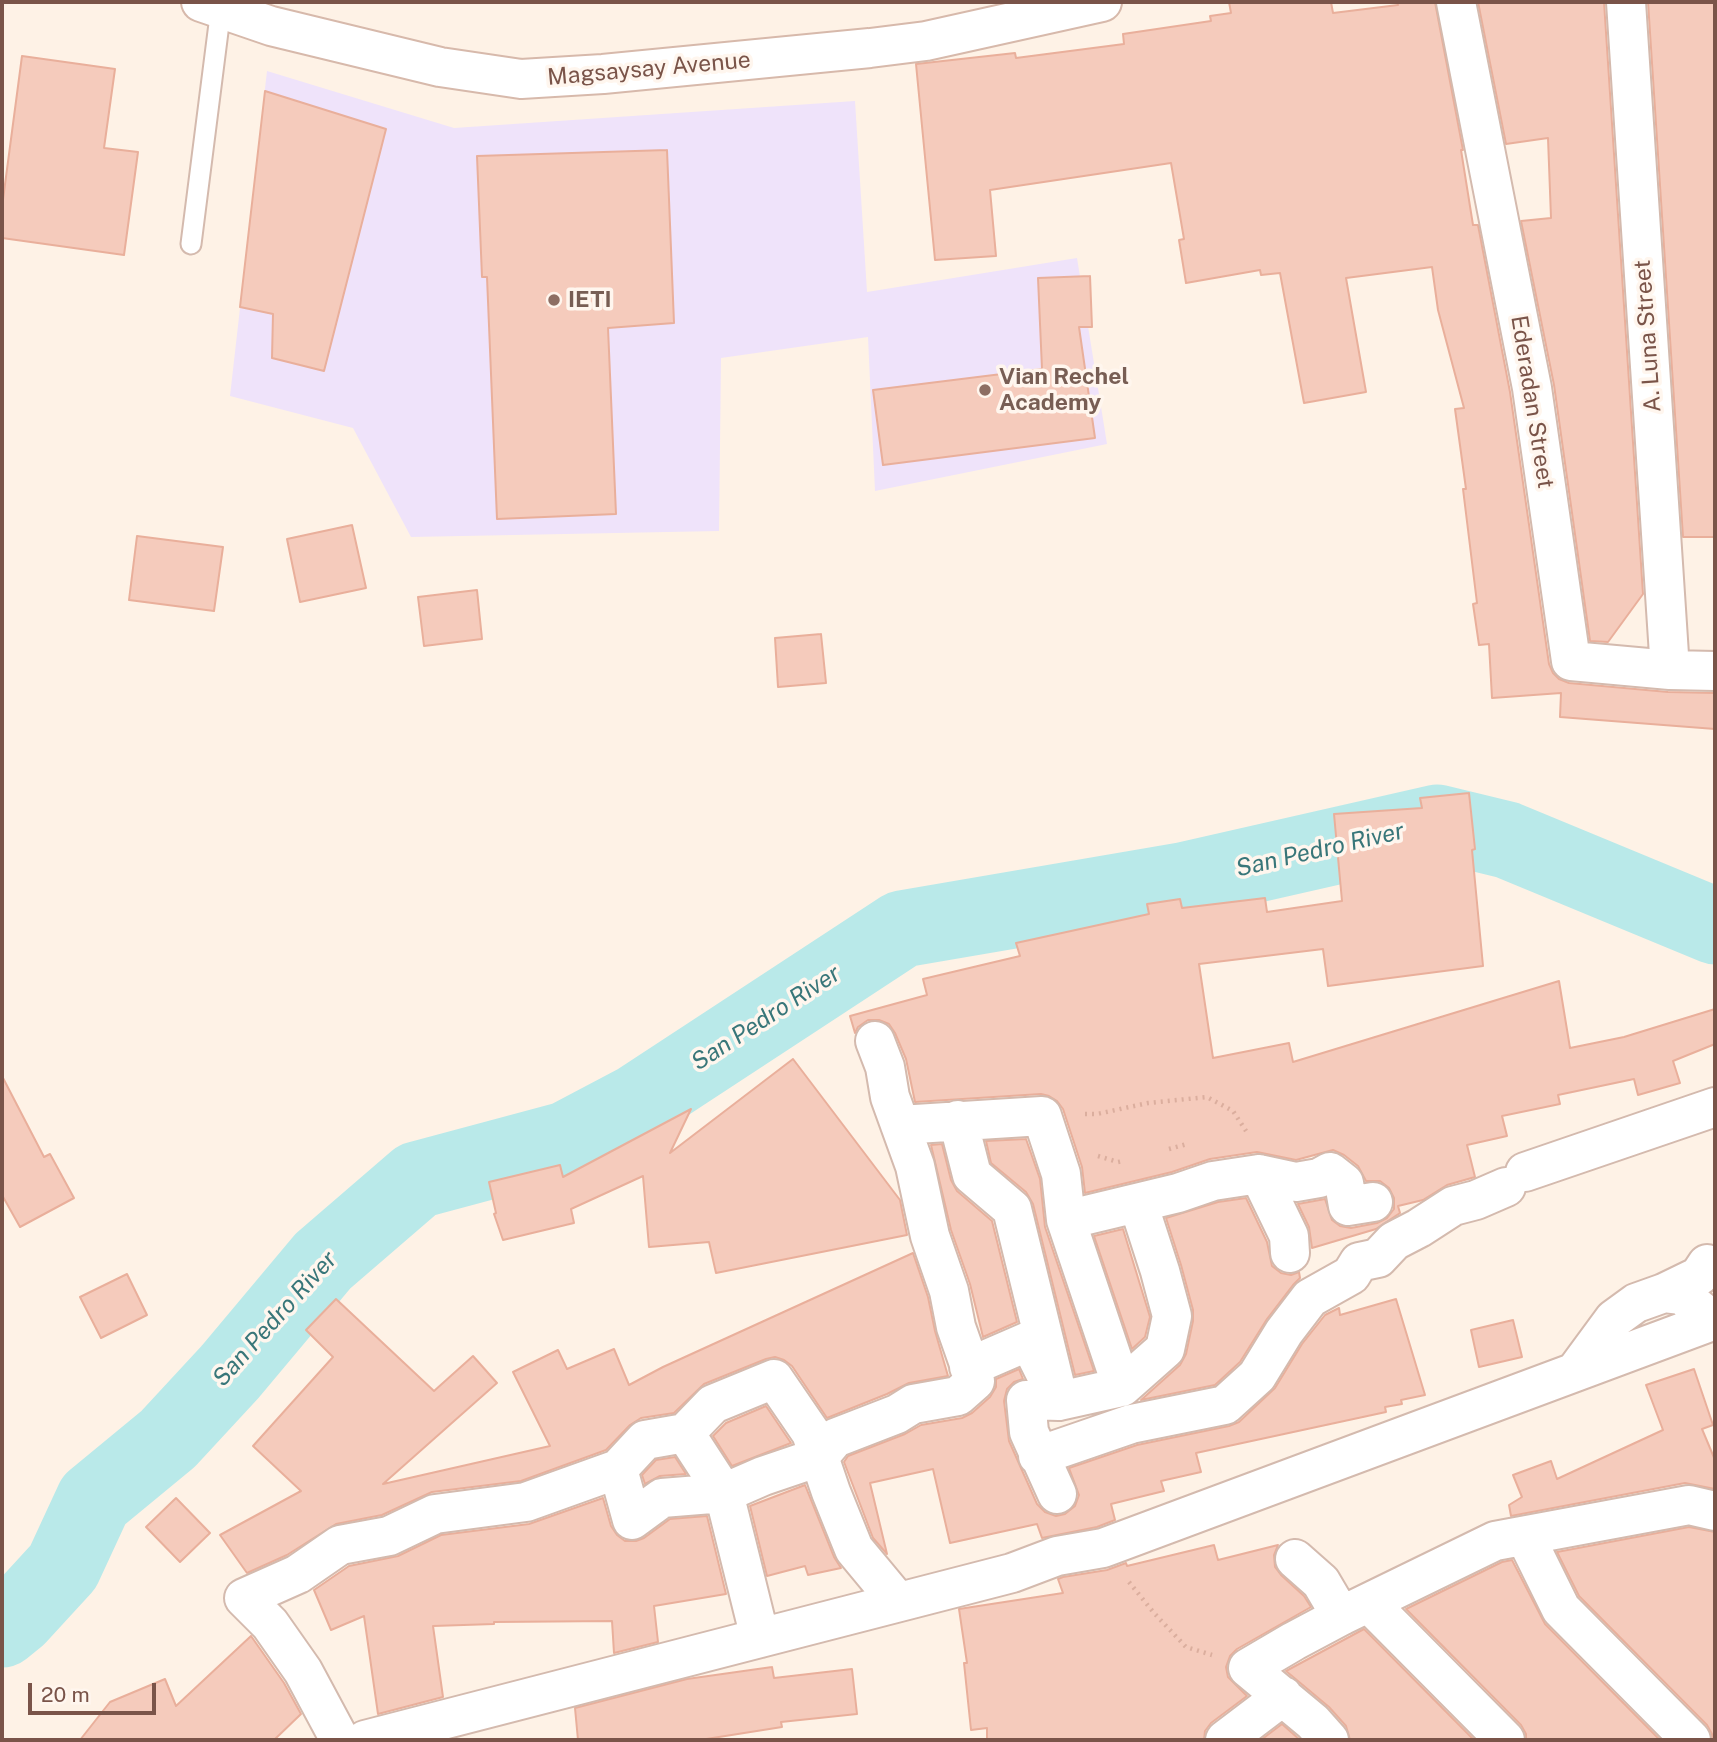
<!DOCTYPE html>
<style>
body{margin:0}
#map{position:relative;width:1717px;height:1742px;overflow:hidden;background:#fef2e6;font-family:"Public Sans",sans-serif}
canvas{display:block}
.frame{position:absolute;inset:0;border:4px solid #7a5449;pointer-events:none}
.scale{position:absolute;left:28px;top:1683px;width:128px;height:32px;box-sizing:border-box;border:4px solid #7a5449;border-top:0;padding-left:9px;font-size:21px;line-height:24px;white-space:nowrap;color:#7a5449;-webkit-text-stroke:5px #fff6ee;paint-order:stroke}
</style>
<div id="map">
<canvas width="1717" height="1742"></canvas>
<div class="frame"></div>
<div class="scale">20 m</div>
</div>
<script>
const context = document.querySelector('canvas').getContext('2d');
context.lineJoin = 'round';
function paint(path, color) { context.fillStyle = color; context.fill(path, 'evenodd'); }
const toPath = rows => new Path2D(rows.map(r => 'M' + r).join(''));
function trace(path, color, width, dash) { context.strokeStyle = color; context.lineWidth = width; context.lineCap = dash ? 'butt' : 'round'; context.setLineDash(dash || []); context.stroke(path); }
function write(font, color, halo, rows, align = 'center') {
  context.font = font + ' "Public Sans",sans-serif'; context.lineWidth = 7; context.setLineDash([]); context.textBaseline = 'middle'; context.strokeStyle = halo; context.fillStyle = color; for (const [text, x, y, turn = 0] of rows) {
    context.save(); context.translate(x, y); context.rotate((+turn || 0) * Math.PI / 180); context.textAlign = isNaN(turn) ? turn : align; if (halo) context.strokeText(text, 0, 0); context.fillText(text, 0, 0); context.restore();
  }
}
const education = toPath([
 [267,71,454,128,855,101,867,292,1077,258,1107,444,875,491,868,337,721,358,719,531,411,537,353,428,230,396]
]);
const river = toPath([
 [2,1629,18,1616,63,1567,94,1500,168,1439,230,1372,323,1261,417,1180,566,1140,638,1102,902,929,1182,881,1437,823,1507,840,1715,926]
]);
const building = toPath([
 [1229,2,1331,2,1333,13,1398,5,1397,2,1435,2,1463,150,1461,150,1473,225,1478,225,1510,392,1549,664,1553,673,1559,679,1569,683,1668,692,1715,693,1715,729,1560,717,1561,693,1492,698,1489,644,1479,645,1473,604,1477,603,1463,489,1466,489,1455,409,1464,408,1438,310,1432,267,1346,278,1366,392,1304,403,1280,273,1261,275,1260,270,1186,283,1179,240,1184,239,1171,163,990,190,996,256,935,260,916,64,1015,53,1016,58,1124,44,1123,34,1211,21,1210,16,1231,13,1229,2],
 [1478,2,1604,2,1643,594,1608,642,1590,641,1554,385,1521,221,1551,218,1548,138,1506,144,1478,2],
 [1648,2,1715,2,1715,537,1683,537,1648,2],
 [22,56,115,69,104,148,138,152,124,255,2,238,2,207,22,56],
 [265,91,386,129,324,371,272,358,273,314,240,307,265,91],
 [667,150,674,323,608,328,616,514,497,519,487,277,482,277,477,156,667,150],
 [1090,276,1092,327,1079,327,1095,438,883,465,873,390,1042,369,1038,278,1090,276],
 [352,525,366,588,300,602,287,539,352,525],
 [137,536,223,547,214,611,129,600,137,536],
 [477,590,482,639,424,646,418,597,477,590],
 [821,634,826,683,778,687,775,638,821,634],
 [1469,793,1475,849,1472,850,1483,966,1328,986,1323,949,1199,964,1213,1058,1289,1043,1293,1062,1559,981,1570,1048,1624,1037,1715,1009,1715,1044,1673,1061,1680,1083,1638,1095,1634,1079,1558,1095,1560,1104,1502,1116,1507,1136,1467,1145,1475,1177,1447,1185,1423,1200,1398,1206,1400,1213,1376,1229,1312,1248,1309,1227,1298,1204,1325,1199,1332,1220,1340,1226,1351,1228,1377,1223,1387,1218,1394,1209,1394,1198,1389,1188,1380,1181,1366,1181,1358,1166,1344,1155,1333,1150,1296,1160,1257,1152,1210,1159,1172,1172,1085,1193,1082,1167,1063,1109,1057,1101,1049,1096,1041,1094,915,1102,906,1059,895,1033,889,1024,879,1020,868,1020,858,1027,855,1033,850,1016,927,995,923,979,1020,956,1016,943,1149,914,1147,904,1180,899,1182,908,1265,898,1267,912,1342,901,1334,814,1422,808,1420,798,1469,793],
 [793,1059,900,1200,907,1235,716,1273,709,1242,649,1247,643,1176,571,1209,574,1223,503,1240,494,1214,496,1213,489,1182,560,1165,563,1177,691,1109,670,1153,793,1059],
 [2,1076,44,1157,50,1154,74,1198,20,1227,2,1195,2,1076],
 [1026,1139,1040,1179,1045,1227,1094,1371,1075,1375,1033,1204,1026,1192,991,1163,986,1141,1026,1139],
 [942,1144,951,1180,957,1191,992,1221,1017,1322,983,1337,970,1284,951,1230,931,1145,942,1144],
 [1246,1198,1267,1242,1272,1266,1281,1273,1291,1275,1299,1272,1300,1278,1293,1285,1267,1319,1240,1362,1215,1385,1141,1400,1180,1365,1186,1354,1193,1321,1193,1310,1181,1265,1166,1218,1218,1202,1246,1198],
 [1123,1229,1150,1317,1145,1337,1132,1349,1094,1236,1123,1229],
 [913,1253,928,1297,935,1331,948,1376,909,1383,887,1394,827,1418,792,1366,784,1360,775,1357,766,1359,704,1384,674,1413,641,1418,630,1425,606,1450,521,1481,432,1492,382,1515,336,1524,287,1555,247,1573,220,1535,301,1491,253,1446,333,1357,306,1330,336,1299,434,1391,473,1356,497,1383,383,1484,550,1446,513,1372,558,1350,567,1369,614,1349,629,1385,663,1367,913,1253],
 [127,1274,147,1315,101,1338,80,1297,127,1274],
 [1396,1299,1425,1395,1401,1400,1402,1404,1385,1407,1386,1412,1196,1453,1201,1472,1161,1481,1164,1491,1111,1504,1115,1520,1097,1527,1042,1538,1037,1524,950,1543,933,1469,870,1483,887,1554,873,1538,844,1462,848,1456,905,1434,921,1425,962,1418,972,1413,990,1397,996,1387,996,1379,1019,1369,1023,1379,1014,1382,1007,1389,1004,1401,1009,1441,1037,1504,1045,1512,1056,1516,1065,1514,1075,1506,1079,1495,1069,1468,1137,1445,1229,1426,1239,1422,1275,1388,1302,1344,1325,1315,1339,1308,1340,1315,1396,1299],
 [1513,1320,1522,1357,1479,1367,1471,1330,1513,1320],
 [1694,1369,1713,1425,1702,1429,1715,1460,1715,1489,1685,1483,1511,1516,1509,1505,1522,1497,1513,1475,1551,1461,1557,1479,1663,1430,1646,1385,1694,1369],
 [766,1406,791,1443,732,1466,713,1436,726,1423,766,1406],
 [675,1457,686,1474,660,1476,645,1484,642,1475,656,1460,675,1457],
 [805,1485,834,1557,841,1568,808,1575,805,1566,767,1576,750,1506,805,1485],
 [176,1498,210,1533,180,1562,146,1527,176,1498],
 [603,1498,611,1526,617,1535,625,1541,636,1541,644,1538,670,1519,707,1516,726,1594,654,1606,658,1642,614,1653,612,1621,494,1622,494,1624,433,1626,443,1697,378,1714,364,1616,331,1630,314,1590,349,1566,398,1556,441,1535,529,1524,603,1498],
 [1689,1527,1715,1532,1715,1740,1712,1740,1712,1734,1707,1725,1579,1596,1557,1552,1689,1527],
 [1214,1545,1218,1560,1278,1545,1274,1555,1275,1567,1281,1575,1304,1596,1311,1607,1237,1649,1230,1656,1226,1667,1228,1677,1247,1696,1211,1723,1205,1731,1204,1740,987,1740,987,1728,971,1730,964,1663,967,1663,959,1609,1063,1593,1058,1579,1063,1577,1107,1570,1126,1563,1127,1566,1214,1545],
 [1512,1560,1545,1624,1660,1740,1526,1740,1526,1734,1521,1725,1406,1609,1502,1562,1512,1560],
 [1364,1629,1474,1740,1350,1740,1346,1726,1329,1707,1286,1671,1364,1629],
 [251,1636,284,1683,301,1714,274,1740,80,1740,110,1702,165,1679,176,1706,251,1636],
 [772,1667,774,1678,852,1669,857,1714,781,1722,782,1727,700,1740,578,1740,575,1708,687,1679,772,1667],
 [1282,1724,1300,1740,1261,1740,1282,1724]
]);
const path = toPath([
 [1085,1114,1097,1114,1148,1103,1207,1097,1233,1111,1248,1134],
 [1169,1149,1187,1144],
 [1098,1156,1118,1162,1123,1161],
 [1129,1582,1154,1613,1186,1647,1212,1655]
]);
const lane = toPath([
 [191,244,221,8]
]);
const street = toPath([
 [1456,2,1532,388,1571,661,1670,670,1715,671],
 [1626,2,1670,670],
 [958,1120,972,1175,1012,1209,1059,1401,1029,1341,969,1367],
 [900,1125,1042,1116,1061,1174,1066,1220,1122,1387,1059,1401,1026,1400,1029,1432,1057,1494],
 [1525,1172,1715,1107],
 [1259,1174,1296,1182,1319,1178,1330,1172,1344,1183,1348,1206,1373,1202],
 [1066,1220,1178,1193,1213,1181,1259,1174,1289,1236,1290,1253],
 [1664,1293,1699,1276,1707,1264,1715,1268],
 [1575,1372,1614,1319,1636,1303,1664,1293,1682,1295,1713,1321],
 [1122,1387,1165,1349,1172,1316,1160,1271,1138,1203],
 [685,1433,724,1493,760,1638],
 [1038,1456,1131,1424,1225,1405,1257,1376,1284,1332,1310,1298,1351,1275,1359,1262,1378,1258,1394,1241,1419,1228,1453,1206,1476,1200,1506,1187],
 [618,1469,632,1520,662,1498,724,1493,763,1476,819,1457,835,1438,897,1414,913,1404,958,1396,975,1381,956,1327,949,1291,930,1236,915,1166,890,1097,885,1067,875,1041],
 [1525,1536,1561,1609,1691,1740],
 [1295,1559,1321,1582,1341,1616],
 [1369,1603,1505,1740],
 [340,1740,303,1671,270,1624,244,1598,298,1574,340,1545,389,1536,435,1514,526,1502,618,1469,645,1440,685,1433,713,1404,774,1379,811,1433,831,1492,854,1549,898,1602],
 [365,1740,1012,1573,1057,1556,1103,1548,1715,1320],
 [1225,1740,1283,1696],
 [1329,1740,1313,1722,1248,1668,1294,1641,1341,1616,1495,1541,1689,1505,1715,1511]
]);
const secondary = toPath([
 [201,2,271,26,440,67,521,79,603,74,870,48,926,41,1102,2]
]);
const markers = [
 [554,300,7,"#8d6e63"],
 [985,390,7,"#8d6e63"]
];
const streetNames = [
 ["Magsaysay Avenue",649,69,-5],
 ["A. Luna Street",1648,336,-94],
 ["Ederadan Street",1532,402,81]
];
const educationNames = [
 ["IETI",568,300],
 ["Vian Rechel",999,377],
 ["Academy",999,403]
];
const waterNames = [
 ["San Pedro River",1320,850,-13],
 ["San Pedro River",766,1018,-33],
 ["San Pedro River",275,1319,-48]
];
paint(education, '#efe3fa');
trace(river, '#b9e9e9', 77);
paint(building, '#f5cbbc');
trace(building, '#e9af9b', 2);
trace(lane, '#d4baae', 23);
trace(street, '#d4baae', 42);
trace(secondary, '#d7b9ab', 42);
trace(path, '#dbae9e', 4.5, [2, 5]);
trace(lane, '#fff', 19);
trace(street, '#fff', 38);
trace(secondary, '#fff', 38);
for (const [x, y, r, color] of markers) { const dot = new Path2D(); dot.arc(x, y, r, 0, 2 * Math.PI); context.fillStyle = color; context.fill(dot); trace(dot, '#fff6ee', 2.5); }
write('23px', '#7a5449', '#fff6ee', streetNames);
write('bold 23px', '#785e54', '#fff6ee', educationNames, 'left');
write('italic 24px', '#387679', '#fff6ee', waterNames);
</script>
